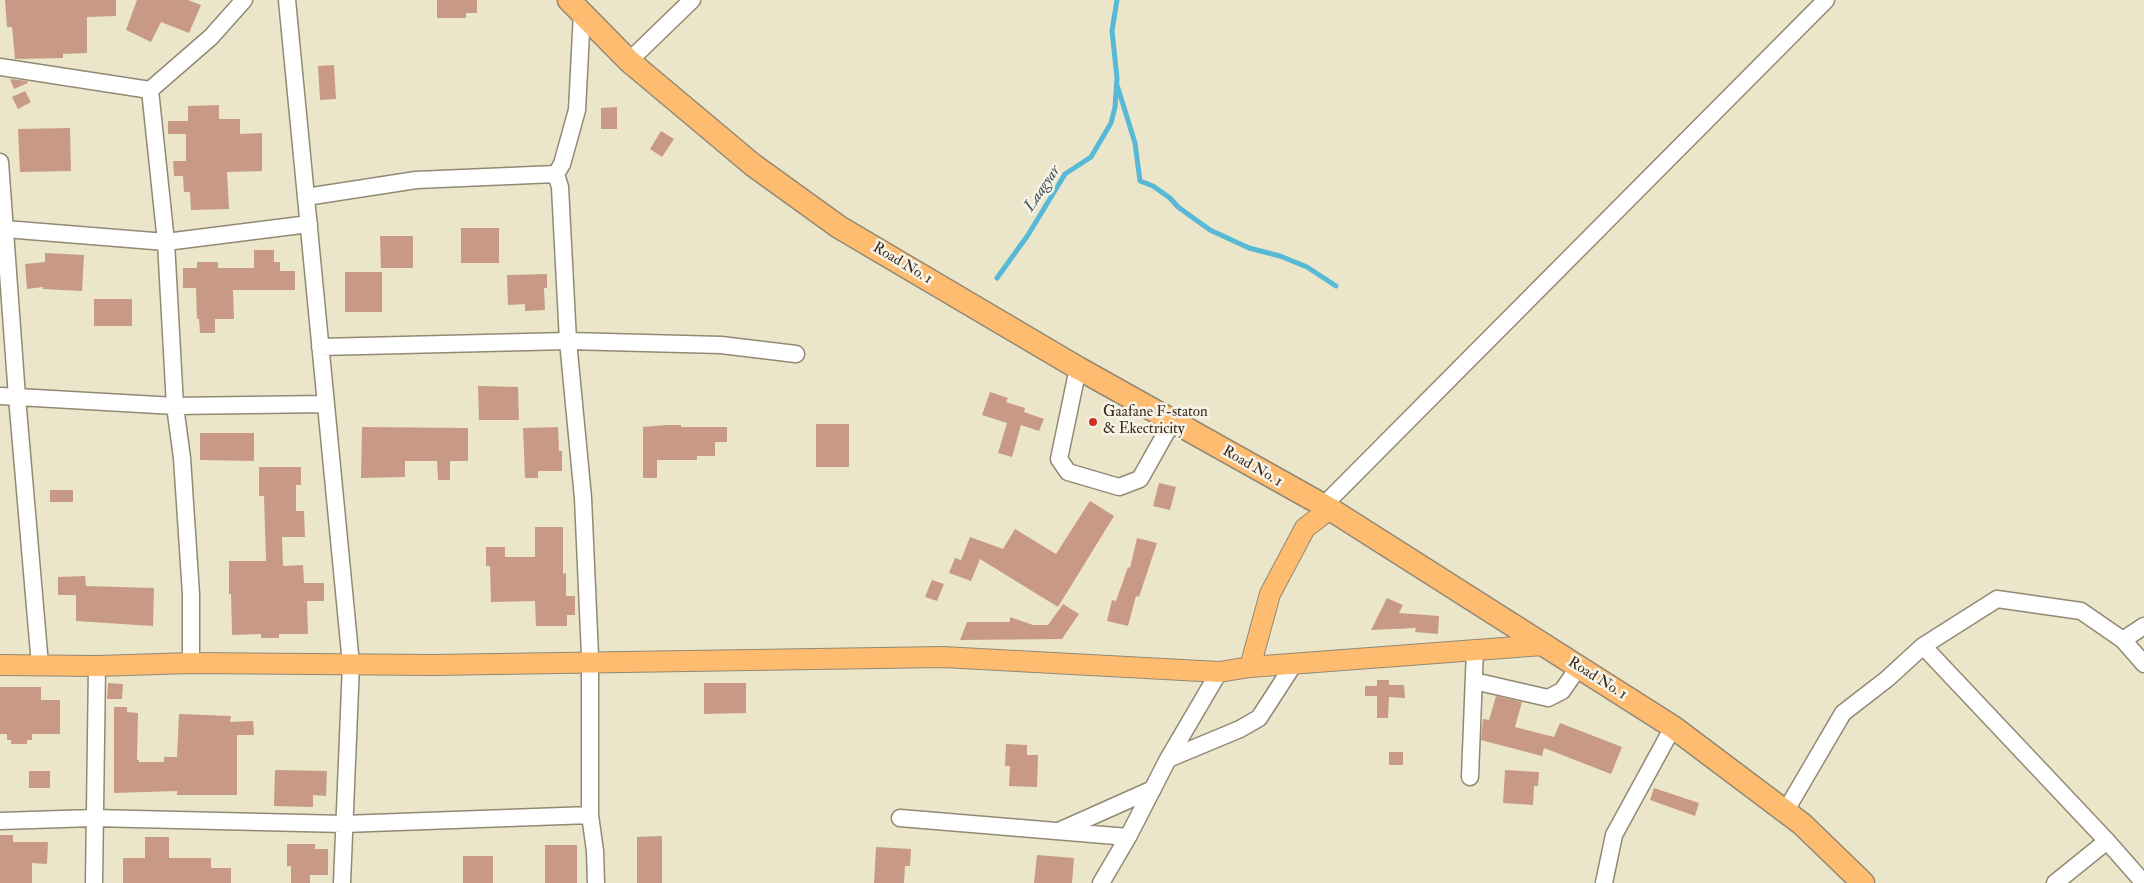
<!DOCTYPE html>
<style>
body{margin:0}
canvas{display:block;background:#ebe6c9}
</style>
<canvas width="2144" height="883"></canvas>
<script>
const context = document.querySelector('canvas').getContext('2d');
context.lineJoin = 'round';
const toPath = rows => new Path2D(rows.map(r => 'M' + r).join(''));
function trace(path, color, width, dash) { context.strokeStyle = color; context.lineWidth = width; context.lineCap = dash ? 'butt' : 'round'; context.setLineDash(dash || []); context.stroke(path); }
function paint(path, color) { context.fillStyle = color; context.fill(path, 'evenodd'); }
function write(font, color, halo, rows, align = 'center') {
  context.font = font + ' "IM FELL Double Pica",serif'; context.lineWidth = 5; context.setLineDash([]); context.textBaseline = 'middle'; context.strokeStyle = halo; context.fillStyle = color; for (const [text, x, y, turn = 0] of rows) {
    context.save(); context.translate(x, y); context.rotate((+turn || 0) * Math.PI / 180); context.textAlign = isNaN(turn) ? turn : align; if (halo) context.strokeText(text, 0, 0); context.fillText(text, 0, 0); context.restore();
  }
}
const stream = toPath([
 [1117,85,1135,143,1140,181,1153,186,1170,198,1178,207,1210,230,1249,248,1280,256,1307,267,1336,286],
 [997,278,1028,235,1065,174,1091,157,1111,123,1115,107,1117,78,1112,31,1117,0]
]);
const building = toPath([
 [5,0,116,0,116,16,87,17,87,53,63,54,63,58,15,59,12,27,7,27],
 [137,0,188,0,201,5,189,33,161,22,151,42,126,30],
 [437,0,477,0,477,13,466,13,466,18,437,18],
 [334,65,336,99,320,100,318,66],
 [10,79,27,81,28,83,14,89],
 [25,91,31,102,18,109,12,97],
 [219,105,219,119,240,119,240,134,262,133,262,171,227,172,229,209,191,210,190,192,184,192,183,176,174,176,173,161,186,161,186,134,168,134,168,121,188,121,188,106],
 [617,107,617,129,601,129,601,108],
 [70,128,71,171,20,172,18,129],
 [661,131,674,139,662,157,650,149],
 [461,228,499,228,499,263,461,263],
 [380,236,413,236,413,268,381,268],
 [254,250,274,250,274,262,280,262,280,271,295,271,295,290,233,290,234,319,215,319,215,333,200,333,199,319,197,319,196,288,183,288,183,268,197,268,197,262,218,262,218,268,254,268],
 [45,253,84,255,82,291,43,289,43,287,27,289,25,264,45,262],
 [345,272,382,272,382,312,345,312],
 [547,274,547,288,544,288,545,310,525,311,525,304,508,305,507,275],
 [94,299,132,299,132,326,94,326],
 [478,386,518,387,519,420,479,420],
 [990,392,1008,398,1006,402,1025,408,1024,412,1044,419,1039,431,1021,425,1012,457,998,453,1007,423,982,415],
 [816,424,849,424,849,467,816,467],
 [666,425,681,425,681,427,727,427,727,442,715,442,715,456,697,456,697,460,657,460,657,478,643,478,643,427],
 [362,427,468,428,468,461,450,461,450,480,438,480,437,461,405,461,405,477,361,478],
 [558,427,559,451,562,451,562,471,538,471,538,478,525,478,523,428],
 [200,433,254,433,254,461,200,460],
 [259,467,301,467,301,485,296,485,296,511,304,511,305,537,282,537,283,566,303,565,304,583,324,583,324,601,307,601,308,634,279,634,279,638,261,638,261,634,232,635,231,594,229,594,229,561,266,561,264,496,259,496],
 [1159,483,1176,487,1170,510,1153,506],
 [50,490,73,490,73,502,50,502],
 [1090,501,1114,516,1058,607,980,559,971,581,949,573,955,558,961,560,970,537,1003,549,1015,529,1056,554],
 [535,527,563,527,563,574,566,573,566,596,575,596,575,615,567,615,567,626,536,626,535,601,491,602,490,566,486,566,486,547,505,547,505,557,535,557],
 [1137,538,1157,543,1139,597,1136,596,1128,626,1107,621,1112,600,1116,601,1128,567,1130,568],
 [85,576,86,586,154,588,153,626,76,621,76,595,58,595,58,577],
 [932,580,944,584,937,601,925,597],
 [1387,598,1403,605,1399,613,1439,616,1438,634,1415,632,1416,628,1371,630],
 [1063,604,1079,614,1062,639,960,640,967,622,1010,622,1010,617,1033,625,1048,625],
 [1377,680,1389,680,1389,685,1404,685,1405,698,1389,697,1388,718,1377,718,1377,696,1365,696,1365,686,1377,686],
 [108,683,123,684,122,699,107,699],
 [704,683,746,683,746,713,704,714],
 [0,687,41,687,41,700,60,700,60,734,32,734,32,740,27,740,27,744,11,744,11,740,7,740,7,734,0,734],
 [1496,696,1522,702,1515,727,1554,737,1560,723,1622,747,1611,774,1544,748,1542,756,1481,740,1483,719,1489,720],
 [114,707,127,707,127,712,138,713,137,760,139,760,139,762,164,762,164,757,177,757,179,714,231,716,230,722,253,721,254,735,237,735,237,795,177,795,177,791,114,793],
 [1006,744,1027,745,1027,755,1038,755,1037,787,1009,786,1010,766,1005,766],
 [1389,752,1403,752,1403,765,1389,765],
 [275,770,327,771,326,796,313,795,313,807,274,806],
 [1505,770,1539,772,1538,786,1534,786,1533,805,1503,803],
 [29,771,50,771,50,788,29,788],
 [1654,788,1699,803,1695,816,1650,800],
 [0,835,13,835,13,842,48,842,47,864,32,863,32,883,0,883],
 [662,836,662,883,637,883,637,837],
 [145,837,169,837,169,858,211,858,211,868,231,868,231,883,123,883,123,858,145,858],
 [287,844,315,844,315,849,328,849,328,875,310,875,310,883,291,883,291,866,287,866],
 [545,845,577,845,577,883,545,883],
 [876,847,911,849,910,866,905,866,904,883,874,883],
 [1037,855,1074,858,1072,883,1034,883],
 [463,856,493,856,493,883,463,883]
]);
const minor = toPath([
 [287,0,351,664,342,883],
 [629,61,692,0],
 [0,67,150,90],
 [0,162,17,397,40,665],
 [556,174,560,187,568,341,583,498,590,656,590,815,595,851,596,883],
 [556,174,562,164,577,110,582,13],
 [306,197,416,180,556,174],
 [5,229,166,242,309,224],
 [320,347,568,341,721,345,796,354],
 [1078,368,1059,459,1068,472,1119,487,1140,479,1172,422],
 [0,396,175,406,326,404],
 [1322,507,1826,0],
 [2123,640,2144,626],
 [1923,646,2107,841,2144,883],
 [191,663,191,594,182,458,175,406,166,242,150,90,211,37,244,0],
 [1474,681,1548,698,1562,691,1578,668],
 [1168,759,1240,729,1259,718,1294,664],
 [1470,777,1475,649],
 [1785,812,1843,713,1887,679,1923,646,1997,599,2081,611,2123,640,2144,664],
 [900,818,1128,837],
 [0,821,94,818,344,824,590,815],
 [1061,830,1153,789],
 [94,883,97,666],
 [1101,883,1128,837,1168,759,1219,672],
 [1604,883,1614,835,1673,727],
 [2055,883,2107,841]
]);
const major = toPath([
 [0,665,97,666,191,663,433,665,943,657,1219,672,1250,667,1543,645],
 [1250,667,1270,594,1305,528,1330,509]
]);
const highway = toPath([
 [569,0,629,61,753,165,839,227,1078,368,1330,509,1673,727,1802,824,1863,883]
]);
const markers = [
 [1093,422,5,"#c8321e"]
];
const streetNames = [
 ["Road No. 1",902,264,31],
 ["Road No. 1",1252,467,30],
 ["Road No. 1",1597,679,32]
];
const poiNames = [
 ["Gaafane F-staton",1103,413],
 ["& Ekectricity",1103,430]
];
const waterNames = [
 ["Laagyar",1043,189,-56]
];
trace(stream, '#58b9d6', 5);
paint(building, '#c89a85');
trace(minor, '#938874', 19);
trace(major, '#938874', 22);
trace(highway, '#938874', 25);
trace(minor, '#fff', 16);
trace(major, '#fdbc6f', 20);
trace(highway, '#fdbc6f', 22);
for (const [x, y, r, color] of markers) { const dot = new Path2D(); dot.arc(x, y, r, 0, 2 * Math.PI); context.fillStyle = color; context.fill(dot); trace(dot, '#f7f3e8', 2); }
write('15px', '#3b2a1e', '#f7f3e8', streetNames);
write('15px', '#3b2a1e', '#f7f3e8', poiNames, 'left');
write('italic 16px', '#455', '#f7f3e8', waterNames);
</script>
